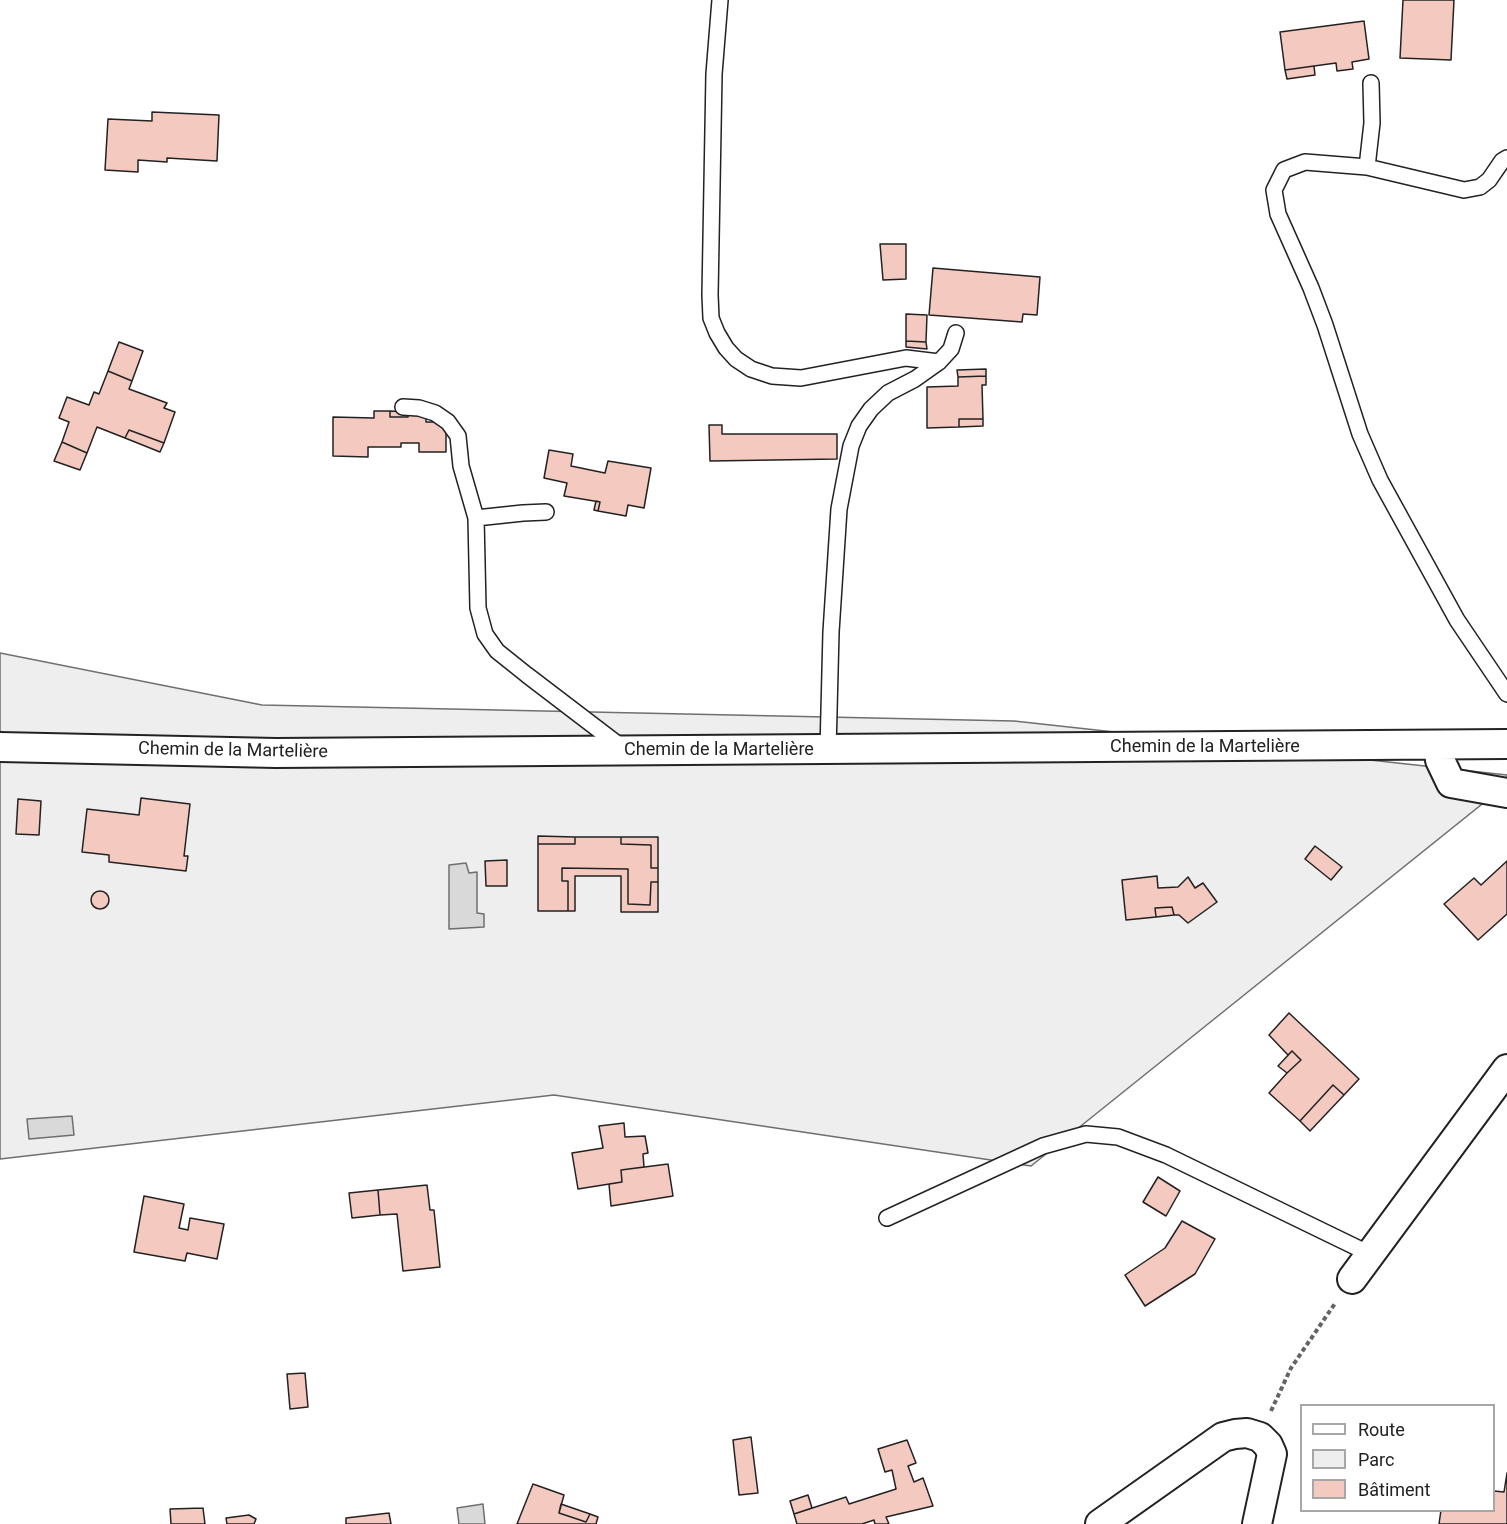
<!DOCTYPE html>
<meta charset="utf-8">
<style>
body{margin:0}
#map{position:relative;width:1507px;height:1524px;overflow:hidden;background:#fff;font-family:Roboto,sans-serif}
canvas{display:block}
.legend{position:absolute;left:1300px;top:1404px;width:195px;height:108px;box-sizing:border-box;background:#fff;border:2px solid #a7a7a7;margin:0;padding:8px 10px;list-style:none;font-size:18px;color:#222}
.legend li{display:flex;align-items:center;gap:12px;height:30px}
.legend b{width:30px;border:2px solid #a7a7a7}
</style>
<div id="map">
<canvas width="1507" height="1524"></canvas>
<ul class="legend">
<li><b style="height:8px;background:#fff"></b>Route</li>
<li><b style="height:16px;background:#eee"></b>Parc</li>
<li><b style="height:16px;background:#f3c9c0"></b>Bâtiment</li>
</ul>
</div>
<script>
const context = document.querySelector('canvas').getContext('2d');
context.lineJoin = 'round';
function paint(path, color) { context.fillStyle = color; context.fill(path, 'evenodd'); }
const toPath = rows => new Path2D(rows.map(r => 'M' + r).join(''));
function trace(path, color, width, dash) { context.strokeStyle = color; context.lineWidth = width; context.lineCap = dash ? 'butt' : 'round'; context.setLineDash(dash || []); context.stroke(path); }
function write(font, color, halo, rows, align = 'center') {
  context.font = font + ' Roboto,sans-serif'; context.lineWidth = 4.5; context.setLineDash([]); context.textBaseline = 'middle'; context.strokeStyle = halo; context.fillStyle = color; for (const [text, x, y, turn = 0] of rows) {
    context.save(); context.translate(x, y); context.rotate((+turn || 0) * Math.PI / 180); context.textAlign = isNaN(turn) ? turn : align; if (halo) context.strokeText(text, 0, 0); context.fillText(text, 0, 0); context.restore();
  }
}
const green = toPath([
 [0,653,262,705,1014,721,1507,775,1507,784,1031,1166,554,1095,0,1159,0,653]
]);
const water = toPath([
 [466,863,469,873,477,872,477,913,484,914,484,927,449,929,449,865,466,863],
 [72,1116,74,1135,29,1139,27,1119,72,1116],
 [483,1504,485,1524,459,1524,457,1508,483,1504]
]);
const building = toPath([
 [1403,0,1454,0,1451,60,1400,58,1403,0],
 [1364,21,1369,59,1352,62,1353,69,1337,71,1336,63,1285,70,1280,32,1364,21],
 [1314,66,1315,75,1287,79,1285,70,1314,66],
 [152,112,219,115,217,161,167,158,167,162,138,160,138,172,105,170,108,119,152,121,152,112],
 [880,244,906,244,906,279,883,280,880,244],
 [933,268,1040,277,1037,315,1023,314,1022,322,929,315,933,268],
 [906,314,927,315,926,342,906,341,906,314],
 [906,341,926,342,927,349,906,347,906,341],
 [119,342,143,351,132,381,108,371,119,342],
 [986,369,986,376,958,377,957,370,986,369],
 [108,371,132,381,129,389,167,403,164,408,175,412,164,443,129,430,125,438,97,427,87,453,62,442,69,422,59,418,67,397,89,405,94,392,99,394,108,371],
 [986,376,986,385,982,385,983,419,959,419,959,427,927,428,927,387,958,386,958,377,986,376],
 [374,411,390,411,390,417,408,417,408,412,426,411,426,422,446,422,446,452,419,452,419,443,401,443,401,447,368,447,368,457,333,456,333,417,374,418,374,411],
 [390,411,408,412,408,417,390,417,390,411],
 [959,419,983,419,983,426,959,427,959,419],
 [709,425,722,425,722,434,837,434,837,459,710,461,709,425],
 [129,430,164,443,160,452,125,438,129,430],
 [62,442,87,453,80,470,54,461,62,442],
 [549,450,573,454,571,466,605,473,608,461,651,468,644,508,628,505,626,516,598,511,600,502,564,496,567,483,544,478,549,450],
 [596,501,600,502,598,511,594,510,596,501],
 [141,798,190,804,184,856,188,856,186,871,109,862,109,855,82,852,87,809,139,815,141,798],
 [18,799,41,801,39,835,16,834,18,799],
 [538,836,575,837,575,844,538,844,538,836],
 [575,837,621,837,621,844,651,845,651,868,658,868,658,882,651,882,650,905,628,904,628,869,562,868,562,881,568,881,568,911,538,911,538,844,575,844,575,837],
 [621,837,658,837,658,868,651,868,651,845,621,844,621,837],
 [1315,846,1342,867,1331,880,1305,859,1315,846],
 [507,860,507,886,486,886,485,861,507,860],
 [1507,861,1507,914,1478,940,1444,904,1474,878,1481,885,1507,861],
 [562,868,628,869,628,904,650,905,651,882,658,882,658,912,621,912,621,876,575,876,575,911,568,911,568,881,562,881,562,868],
 [1157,876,1158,888,1178,887,1188,877,1195,888,1203,883,1217,902,1188,923,1179,915,1174,915,1172,907,1155,908,1156,917,1126,920,1122,880,1157,876],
 '91 900a9 9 0 1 1 18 0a9 9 0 1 1-18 0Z',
 [1172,907,1174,915,1156,917,1155,908,1172,907],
 [1289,1013,1359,1079,1344,1095,1333,1085,1300,1121,1269,1093,1287,1073,1301,1060,1292,1051,1288,1055,1269,1035,1289,1013],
 [1292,1051,1301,1060,1287,1073,1278,1066,1292,1051],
 [1333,1085,1344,1095,1310,1131,1300,1121,1333,1085],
 [624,1123,625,1137,645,1136,648,1153,643,1154,644,1167,621,1170,622,1182,578,1189,572,1153,603,1148,599,1126,624,1123],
 [668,1164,673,1196,611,1206,609,1184,622,1182,621,1170,668,1164],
 [1158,1177,1180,1191,1166,1216,1143,1202,1158,1177],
 [427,1185,430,1210,434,1210,440,1267,403,1271,397,1214,380,1215,378,1190,427,1185],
 [378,1190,380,1215,352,1218,349,1193,378,1190],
 [144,1196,184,1204,179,1228,188,1230,190,1218,224,1224,217,1259,187,1253,185,1261,134,1252,144,1196],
 [1182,1221,1215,1239,1195,1274,1145,1306,1125,1275,1165,1248,1182,1221],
 [305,1373,308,1407,290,1409,287,1374,305,1373],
 [751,1437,758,1493,739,1495,733,1440,751,1437],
 [907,1440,916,1463,908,1466,914,1482,923,1478,933,1506,886,1517,889,1524,875,1524,874,1520,862,1524,797,1524,794,1514,846,1497,849,1504,896,1489,892,1470,885,1472,878,1449,907,1440],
 [1507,1473,1507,1524,1439,1524,1441,1510,1494,1510,1494,1491,1504,1492,1507,1473],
 [533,1484,564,1495,559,1513,586,1522,590,1514,598,1517,596,1524,517,1524,533,1484],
 [808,1495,812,1508,794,1514,790,1501,808,1495],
 [561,1504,590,1514,586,1522,559,1513,561,1504],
 [203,1508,205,1524,171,1524,170,1509,203,1508],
 [389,1513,391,1524,346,1524,346,1518,389,1513],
 [249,1515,256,1519,254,1524,227,1524,226,1518,249,1515]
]);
const path = toPath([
 [1271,1411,1291,1368,1336,1302]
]);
const service = toPath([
 [720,0,714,74,710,295,711,318,717,333,726,348,736,359,751,369,772,376,801,378,906,358,939,362],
 [1507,158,1502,161,1489,180,1480,187,1464,190,1367,167,1305,162,1284,170,1274,190,1278,214,1311,288,1325,325,1360,434,1380,480,1457,620,1507,694],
 [1367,167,1372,123,1371,83],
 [403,407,419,408,435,413,448,422,458,436,461,466,476,518,478,608,485,634,497,651,527,675,624,749],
 [476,518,523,513,546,512],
 [828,750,831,632,839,509,851,446,859,426,871,409,888,393,915,379,939,362,951,349,956,333],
 [887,1218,1043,1146,1086,1134,1118,1137,1166,1155,1370,1254]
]);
const minor = toPath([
 [1438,745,1440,760,1451,783,1507,793],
 [0,747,276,753,1507,744],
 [1352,1279,1507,1069],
 [1100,1524,1223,1437,1235,1434,1247,1433,1260,1437,1268,1445,1272,1454,1257,1524]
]);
const streetNames = [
 ["Chemin de la Martelière",1205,747],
 ["Chemin de la Martelière",719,750],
 ["Chemin de la Martelière",233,751,1]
];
paint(green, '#eee');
trace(green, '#6f6f6f', 1.5);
paint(water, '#d9d9d9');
trace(water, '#6f6f6f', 1.5);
paint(building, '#f3c9c0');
trace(building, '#222', 1.5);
trace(service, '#222', 18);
trace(minor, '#222', 32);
trace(path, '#646464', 4, [4.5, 3]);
trace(service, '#fff', 15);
trace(minor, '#fff', 28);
write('18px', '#222', '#fff', streetNames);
</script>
